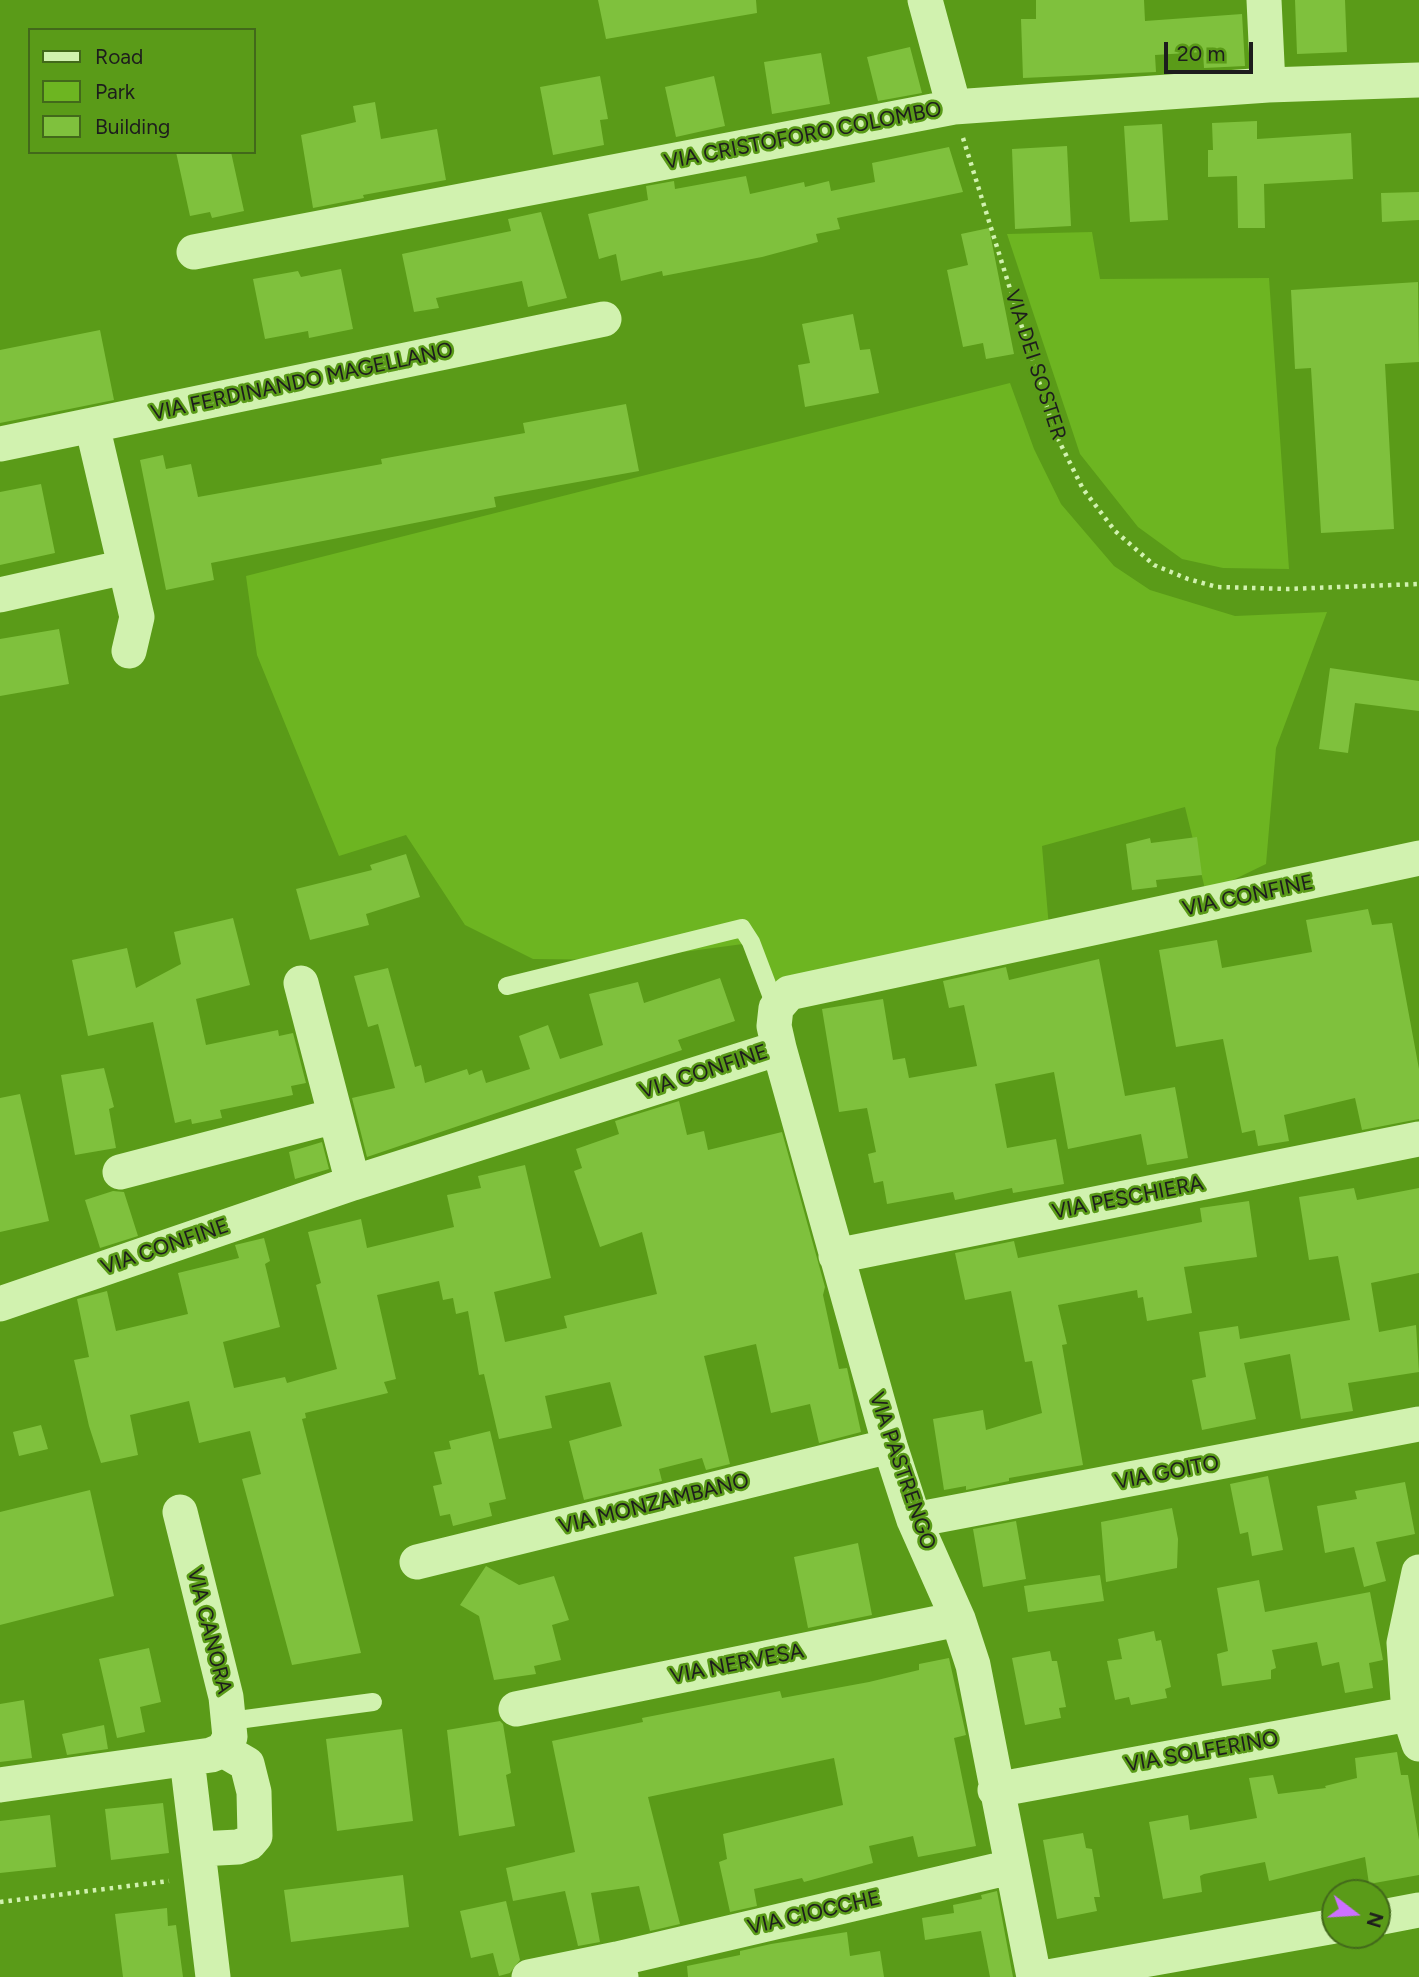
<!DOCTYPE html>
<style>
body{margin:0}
#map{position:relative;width:1419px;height:1977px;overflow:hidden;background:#5a9b18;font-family:Figtree,sans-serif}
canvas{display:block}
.legend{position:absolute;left:28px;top:28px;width:228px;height:126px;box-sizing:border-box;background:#5a9b18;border:2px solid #42691a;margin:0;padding:9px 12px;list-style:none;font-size:21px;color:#1d1d1d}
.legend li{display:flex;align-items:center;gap:14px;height:35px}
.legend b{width:35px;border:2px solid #42691a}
.north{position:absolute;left:1321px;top:1879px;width:70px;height:70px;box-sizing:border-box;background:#5a9b18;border:2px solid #42691a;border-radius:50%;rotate:107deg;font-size:19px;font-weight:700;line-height:28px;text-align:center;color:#1d1d1d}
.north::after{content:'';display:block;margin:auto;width:24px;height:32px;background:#cd70ff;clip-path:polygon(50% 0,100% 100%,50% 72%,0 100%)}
.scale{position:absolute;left:1164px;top:42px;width:89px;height:32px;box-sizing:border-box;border:4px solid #1d1d1d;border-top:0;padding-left:9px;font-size:21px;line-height:24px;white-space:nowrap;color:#1d1d1d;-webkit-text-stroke:5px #5a9b18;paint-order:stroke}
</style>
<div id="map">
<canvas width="1419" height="1977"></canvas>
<ul class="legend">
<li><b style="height:9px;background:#d1f2af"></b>Road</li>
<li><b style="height:19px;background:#6db521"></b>Park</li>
<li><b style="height:19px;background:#7fc13d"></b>Building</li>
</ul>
<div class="north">N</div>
<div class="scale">20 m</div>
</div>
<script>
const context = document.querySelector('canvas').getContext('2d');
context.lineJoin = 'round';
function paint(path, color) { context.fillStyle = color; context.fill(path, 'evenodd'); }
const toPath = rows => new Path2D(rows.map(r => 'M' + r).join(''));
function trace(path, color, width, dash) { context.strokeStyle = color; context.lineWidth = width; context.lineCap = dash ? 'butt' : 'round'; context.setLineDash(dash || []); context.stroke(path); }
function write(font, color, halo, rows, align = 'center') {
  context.font = font + ' Figtree,sans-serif'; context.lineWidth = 5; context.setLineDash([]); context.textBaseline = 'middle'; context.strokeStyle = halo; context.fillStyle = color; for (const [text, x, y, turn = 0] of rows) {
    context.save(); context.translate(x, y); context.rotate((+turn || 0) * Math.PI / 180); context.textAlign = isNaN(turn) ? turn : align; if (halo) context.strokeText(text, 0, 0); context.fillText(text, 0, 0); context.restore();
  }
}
const green = toPath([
 [1092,232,1100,279,1269,278,1289,569,1223,568,1182,559,1138,527,1080,454,1007,234],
 [1010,383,1034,449,1061,504,1114,566,1150,590,1235,616,1327,612,1276,748,1266,864,1206,893,1185,807,1042,846,1050,939,772,992,743,944,623,960,533,959,465,925,406,835,339,856,257,655,246,576]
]);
const building = toPath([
 [598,0,756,0,757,13,606,39],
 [1036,0,1144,0,1145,21,1242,14,1245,66,1204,68,1203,52,1155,55,1156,72,1023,78,1021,19,1036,19],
 [1295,0,1345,0,1347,52,1297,54],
 [910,47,922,93,878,101,867,57],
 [821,53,830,104,772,114,764,62],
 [600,76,608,119,600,120,604,145,553,155,540,87],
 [714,76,725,126,676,137,665,87],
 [375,102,381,139,437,129,446,180,363,195,364,198,313,208,301,135,356,122,353,106],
 [1257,121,1257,139,1351,133,1353,179,1264,184,1265,228,1238,228,1237,176,1208,177,1208,150,1213,150,1212,123],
 [1162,124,1168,220,1130,222,1124,126],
 [1067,146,1071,226,1015,229,1012,149],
 [949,147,963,192,837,218,840,229,816,234,818,242,762,257,663,276,662,271,621,281,616,254,599,259,588,214,648,200,646,186,674,181,675,189,746,176,750,194,804,182,805,187,829,181,831,191,875,182,872,163],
 [176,152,231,152,244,211,212,218,210,212,190,216],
 [1419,192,1419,220,1382,222,1381,193],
 [541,212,567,298,528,307,522,281,436,298,439,308,414,312,402,254,511,231,508,219],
 [989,228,1014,354,986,359,983,343,963,347,947,270,968,265,961,234],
 [341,269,353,329,309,338,308,331,265,339,253,279,298,271,301,277],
 [1418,282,1419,362,1385,364,1394,529,1321,533,1311,368,1295,369,1291,290],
 [853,314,860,350,870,349,879,393,805,407,798,365,810,363,802,324],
 [100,330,114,400,0,423,0,350],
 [626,404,639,471,494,497,496,507,211,563,214,580,166,590,140,460,163,455,166,469,191,464,198,497,382,464,381,459,525,433,523,423],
 [41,484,55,553,0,565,0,492],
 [59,629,69,684,0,696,0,639],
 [1330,668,1419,681,1419,711,1355,703,1348,753,1319,749],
 [1197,837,1202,875,1156,880,1157,887,1132,890,1126,844,1150,838,1151,843],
 [406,854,420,897,366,914,369,925,310,940,296,889,372,870,370,865],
 [1368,909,1372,925,1392,923,1419,1069,1419,1119,1362,1130,1355,1098,1284,1115,1289,1141,1258,1146,1255,1130,1242,1133,1223,1039,1176,1047,1159,950,1217,940,1222,968,1312,952,1306,920],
 [233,918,250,985,196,999,206,1045,278,1030,279,1036,293,1033,306,1083,291,1086,293,1095,220,1110,222,1118,192,1124,191,1119,175,1123,153,1022,88,1036,72,960,127,948,136,988,181,964,174,932],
 [1099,959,1125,1096,1175,1087,1188,1158,1147,1165,1141,1134,1068,1149,1054,1072,995,1084,1007,1148,1056,1139,1064,1184,1013,1193,1012,1188,955,1200,953,1192,887,1204,883,1181,874,1183,868,1154,876,1152,867,1108,839,1112,822,1009,883,999,893,1060,905,1058,909,1078,977,1066,964,1005,949,1008,943,981,1006,967,1009,980],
 [388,968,415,1067,421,1065,425,1083,467,1069,469,1075,482,1070,486,1083,530,1069,519,1036,548,1025,560,1059,603,1045,589,994,638,982,644,1003,720,978,735,1021,678,1040,682,1050,367,1157,352,1098,395,1088,378,1024,368,1027,354,976],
 [104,1068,114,1107,109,1109,116,1148,75,1155,61,1075],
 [20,1094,49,1221,0,1232,0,1098],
 [679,1101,687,1135,704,1131,708,1150,782,1132,825,1287,823,1295,839,1369,847,1368,861,1432,819,1443,810,1404,771,1413,756,1344,704,1356,730,1464,706,1470,702,1458,659,1469,662,1481,584,1500,569,1441,622,1426,610,1382,545,1396,552,1428,499,1439,484,1374,479,1375,468,1311,456,1314,453,1298,443,1300,439,1281,377,1295,396,1379,384,1382,388,1393,305,1413,306,1418,302,1419,361,1653,292,1665,242,1479,261,1474,250,1431,199,1443,189,1401,130,1415,138,1455,101,1463,89,1426,74,1360,89,1357,77,1299,107,1291,116,1331,188,1314,178,1273,239,1258,235,1245,264,1238,270,1261,265,1264,280,1327,223,1342,234,1388,285,1377,287,1383,337,1369,316,1285,321,1283,308,1232,361,1219,367,1248,454,1227,447,1195,481,1188,478,1176,525,1165,551,1278,494,1292,505,1342,567,1328,564,1316,657,1294,642,1232,600,1247,574,1171,582,1168,576,1149,619,1134,615,1121],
 [322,1142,329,1169,295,1179,289,1152],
 [1354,1188,1357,1200,1419,1188,1419,1273,1371,1283,1379,1332,1416,1325,1419,1372,1348,1383,1353,1411,1301,1419,1290,1354,1244,1363,1256,1419,1202,1430,1192,1380,1206,1377,1199,1332,1238,1326,1240,1339,1350,1320,1338,1256,1309,1260,1299,1197],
 [113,1191,124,1192,138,1236,100,1248,85,1200],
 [1249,1201,1257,1257,1184,1267,1192,1313,1147,1321,1143,1297,1138,1298,1137,1290,1058,1305,1067,1344,1062,1345,1083,1465,1009,1478,1009,1481,966,1490,966,1486,944,1490,933,1419,983,1410,986,1430,1042,1413,1032,1361,1025,1362,1011,1291,965,1300,955,1253,1014,1241,1018,1258,1202,1222,1200,1208],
 [41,1425,48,1449,19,1456,13,1432],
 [490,1431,506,1499,489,1503,492,1516,453,1526,450,1514,440,1516,433,1486,442,1484,434,1452,451,1449,449,1441],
 [1268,1476,1283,1550,1252,1556,1248,1532,1240,1534,1230,1484],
 [1405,1482,1415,1534,1376,1542,1386,1581,1364,1587,1354,1547,1325,1553,1317,1506,1357,1499,1355,1491],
 [90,1490,114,1596,0,1625,0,1512],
 [1172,1508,1178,1539,1177,1568,1106,1582,1101,1522],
 [1016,1521,1026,1579,983,1587,973,1529],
 [858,1543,872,1615,808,1628,794,1557],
 [486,1566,519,1585,554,1576,569,1620,552,1625,561,1660,534,1666,536,1674,494,1680,479,1616,460,1605],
 [1100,1575,1104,1601,1028,1612,1024,1586],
 [1259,1580,1265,1612,1370,1592,1383,1660,1369,1663,1373,1688,1345,1693,1339,1662,1322,1666,1317,1642,1272,1650,1276,1668,1271,1670,1271,1679,1222,1686,1217,1654,1228,1651,1217,1588],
 [1154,1631,1156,1641,1161,1640,1171,1687,1165,1689,1167,1698,1131,1705,1129,1697,1115,1700,1107,1661,1122,1659,1118,1639],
 [149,1648,161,1702,140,1707,145,1732,117,1738,99,1659],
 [1050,1651,1052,1661,1057,1661,1066,1707,1059,1708,1061,1718,1025,1725,1012,1658],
 [949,1658,966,1735,954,1738,976,1846,918,1857,913,1836,869,1846,873,1863,804,1882,802,1878,754,1889,757,1906,730,1912,719,1862,727,1859,723,1834,843,1805,834,1758,648,1797,680,1924,650,1931,639,1886,591,1893,600,1942,578,1946,565,1891,513,1901,506,1868,575,1852,552,1741,643,1722,642,1718,780,1691,782,1698,869,1682,919,1670,919,1664],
 [24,1700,32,1758,0,1762,0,1704],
 [500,1721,503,1724,511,1773,506,1775,515,1826,459,1836,447,1730],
 [104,1725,108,1749,67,1755,62,1734],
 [402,1729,413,1821,337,1831,326,1739],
 [1397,1752,1401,1775,1408,1775,1419,1840,1419,1875,1369,1884,1365,1857,1269,1881,1265,1862,1204,1874,1200,1876,1202,1892,1163,1899,1149,1822,1188,1815,1190,1830,1257,1818,1249,1778,1273,1775,1278,1794,1326,1788,1325,1786,1357,1778,1355,1758],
 [163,1803,169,1853,111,1860,105,1809],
 [50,1815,56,1867,0,1873,0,1821],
 [1083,1833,1086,1848,1092,1849,1100,1897,1094,1897,1097,1911,1057,1919,1043,1840],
 [403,1875,409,1927,291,1942,284,1890],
 [997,1891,1013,1977,990,1977,981,1931,925,1940,922,1918,954,1913,953,1905,982,1899,981,1895],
 [506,1901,520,1960,510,1973,499,1976,493,1953,471,1958,460,1911],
 [167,1908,168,1926,176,1925,183,1977,123,1977,115,1914],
 [847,1932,850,1956,880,1951,884,1977,688,1977,687,1966,740,1955,740,1951,771,1944]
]);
const path = toPath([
 [963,138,1055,433,1083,489,1115,531,1154,565,1188,579,1217,587,1287,589,1419,584],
 [0,1902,169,1881]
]);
const lane = toPath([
 [507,986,742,928,751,942,776,1008],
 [230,1721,373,1702]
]);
const street = toPath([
 [925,0,954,107],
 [1264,0,1268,85],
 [194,252,954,107,1268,85,1419,80],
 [92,425,137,617,129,651],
 [0,444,604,319],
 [0,595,125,567],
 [301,983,353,1183],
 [120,1172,335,1116],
 [836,1256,1419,1139],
 [0,1304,353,1183,779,1048],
 [914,1520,1419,1424],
 [417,1562,890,1446],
 [1419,1572,1404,1643,1409,1714,1419,1744],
 [516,1709,958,1619],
 [187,1759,213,1977],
 [0,1785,211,1755,223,1750,230,1737,226,1697,180,1512],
 [995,1790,1409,1714],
 [199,1849,238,1847,249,1843,255,1836,254,1792,247,1764,223,1750],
 [1377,1918,1419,1910],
 [529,1977,617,1959],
 [621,1977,617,1959,1011,1867],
 [1034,1977,973,1665,958,1619,914,1520,890,1446,779,1048,774,1026,776,1008,789,993,1419,858],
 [1048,1977,1335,1926]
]);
const streetNames = [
 ["VIA CRISTOFORO COLOMBO",803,136,-11],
 ["VIA DEI SOSTER",1035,365,72],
 ["VIA FERDINANDO MAGELLANO",302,382,-12],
 ["VIA CONFINE",1248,896,-12],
 ["VIA CONFINE",704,1072,-18],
 ["VIA PESCHIERA",1128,1198,-11],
 ["VIA CONFINE",165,1247,-19],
 ["VIA PASTRENGO",902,1471,71],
 ["VIA GOITO",1167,1473,-11],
 ["VIA MONZAMBANO",654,1504,-14],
 ["VIA CANORA",209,1631,76],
 ["VIA NERVESA",737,1664,-11],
 ["VIA SOLFERINO",1202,1752,-10],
 ["VIA CIOCCHE",814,1913,-13]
];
paint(green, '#6db521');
paint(building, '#7fc13d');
trace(path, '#d1f2af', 4.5, [3.5, 5]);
trace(lane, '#d1f2af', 18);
trace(street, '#d1f2af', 35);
write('21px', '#1d1d1d', '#5a9b18', streetNames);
</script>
